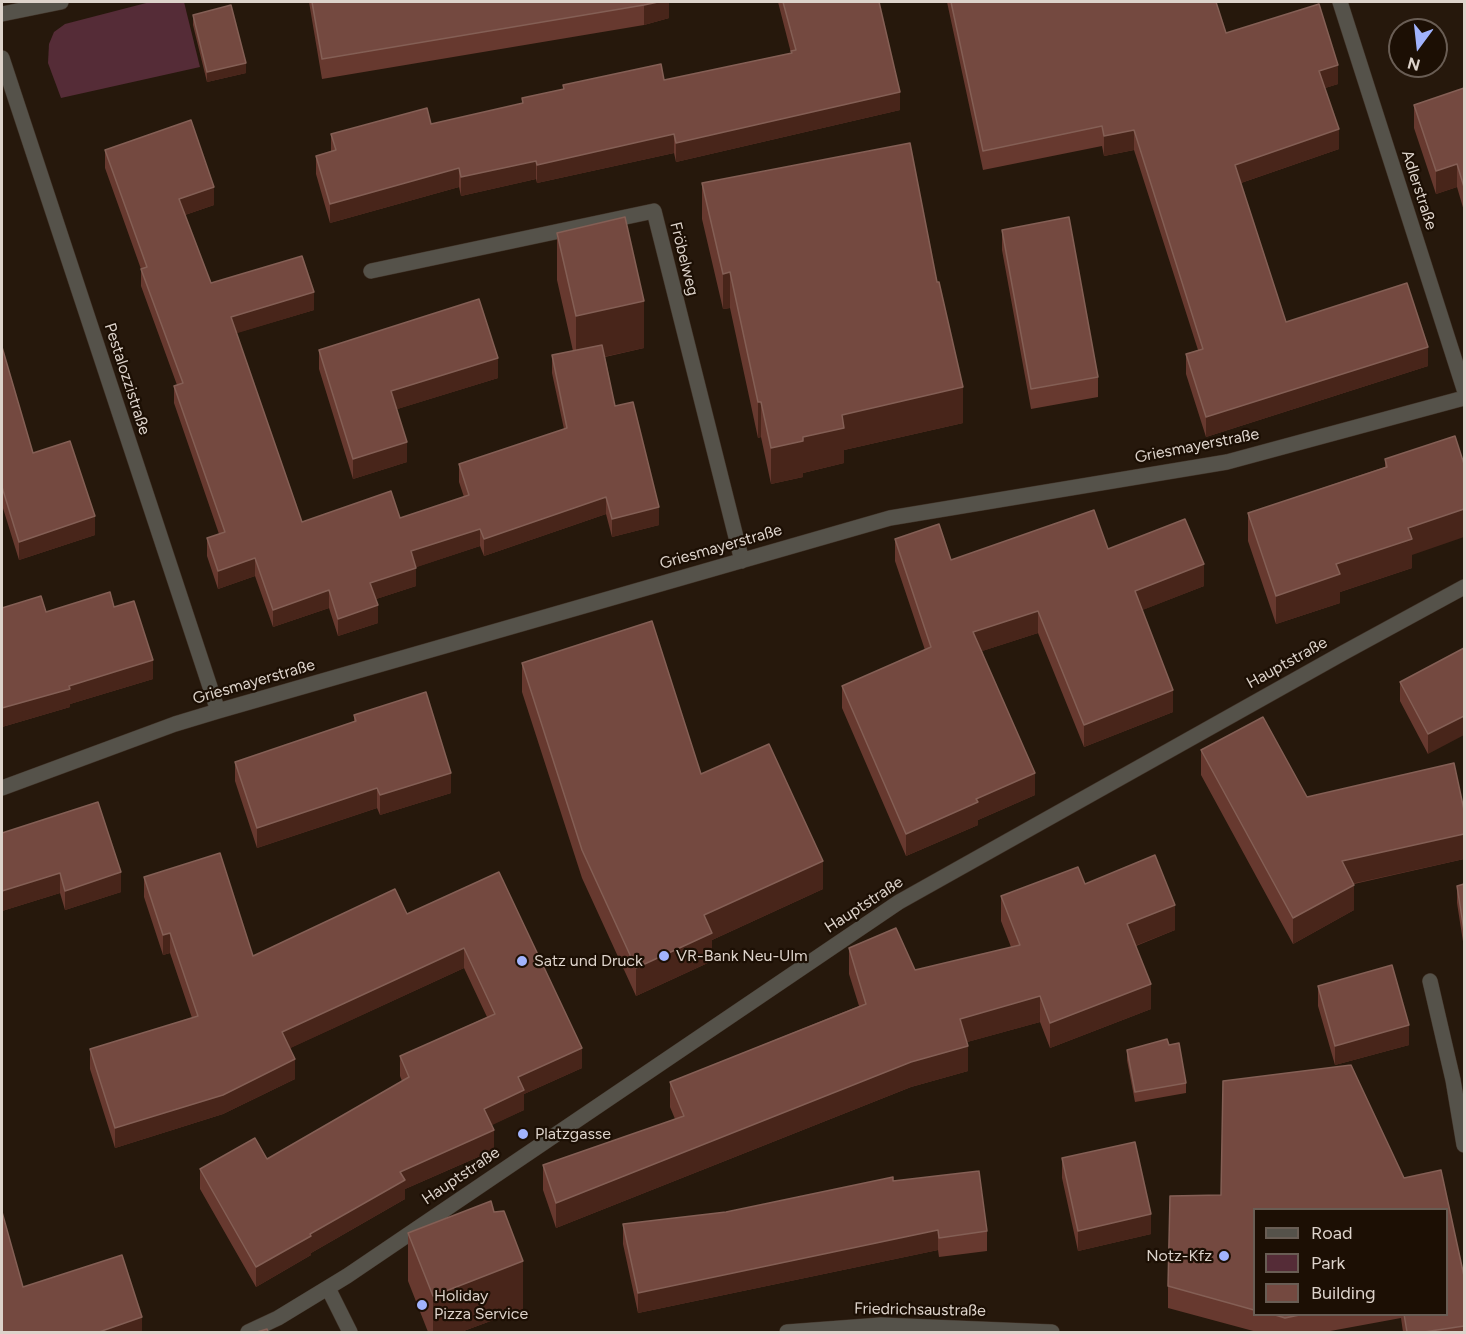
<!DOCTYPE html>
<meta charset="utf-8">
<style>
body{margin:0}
#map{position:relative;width:1466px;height:1334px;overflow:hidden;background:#26180c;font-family:Figtree,sans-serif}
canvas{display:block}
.frame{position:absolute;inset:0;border:3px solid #ddd3cb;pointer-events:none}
.legend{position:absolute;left:1253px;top:1208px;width:195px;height:108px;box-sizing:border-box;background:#1c0f04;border:2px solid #695d54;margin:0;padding:8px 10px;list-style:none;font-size:18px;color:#ddd3cb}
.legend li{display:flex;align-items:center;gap:12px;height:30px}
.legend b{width:30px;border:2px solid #695d54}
.north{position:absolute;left:1388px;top:18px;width:60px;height:60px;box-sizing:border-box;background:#1c0f04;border:2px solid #695d54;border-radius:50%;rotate:195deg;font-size:16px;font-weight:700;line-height:24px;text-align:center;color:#ddd3cb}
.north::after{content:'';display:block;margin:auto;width:21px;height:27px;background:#a1b3fd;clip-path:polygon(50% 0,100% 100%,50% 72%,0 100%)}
</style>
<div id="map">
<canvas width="1466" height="1334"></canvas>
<div class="frame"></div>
<ul class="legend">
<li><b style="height:8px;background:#55524a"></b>Road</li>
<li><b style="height:16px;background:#552c37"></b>Park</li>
<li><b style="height:16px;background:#744940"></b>Building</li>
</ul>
<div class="north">N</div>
</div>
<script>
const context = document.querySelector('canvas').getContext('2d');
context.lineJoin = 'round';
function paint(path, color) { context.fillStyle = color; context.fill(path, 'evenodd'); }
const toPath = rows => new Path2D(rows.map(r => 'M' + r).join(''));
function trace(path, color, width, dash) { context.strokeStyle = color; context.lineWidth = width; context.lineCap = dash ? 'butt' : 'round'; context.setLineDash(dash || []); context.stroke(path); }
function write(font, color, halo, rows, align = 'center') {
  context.font = font + ' Figtree,sans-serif'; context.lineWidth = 4.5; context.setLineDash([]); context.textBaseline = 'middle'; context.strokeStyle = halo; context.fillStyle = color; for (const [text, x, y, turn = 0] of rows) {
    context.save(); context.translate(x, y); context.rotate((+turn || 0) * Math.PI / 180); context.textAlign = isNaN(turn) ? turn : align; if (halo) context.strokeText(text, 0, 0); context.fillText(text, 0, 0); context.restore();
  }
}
const green = toPath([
 [150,2,184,2,200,67,61,98,48,63,49,44,54,32,65,24]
]);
const minor = toPath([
 [1340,2,1464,389],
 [2,14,61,2],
 [2,58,218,711],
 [371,271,654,211,742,561],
 [2,788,175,724,218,711,890,518,1227,462,1464,398],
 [1430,981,1453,1080,1464,1145],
 [328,1288,350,1332],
 [248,1332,278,1318,347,1276,899,902,1343,653,1464,587],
 [787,1332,881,1325,1052,1332]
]);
const wall = toPath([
 [309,2,669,2,669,18,644,25,322,79],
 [778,2,879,2,900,110,676,162,674,153,537,183,536,179,461,196,459,187,330,223,316,174,316,156,331,151,331,134,431,124,522,104,522,98,563,89,563,85,664,80,791,53],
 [947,2,1216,2,1226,33,1338,84,1325,88,1339,149,1241,183,1286,322,1428,366,1206,437,1186,374,1186,354,1198,350,1134,150,1104,156,1102,146,983,170],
 [193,15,246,73,207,82,193,25],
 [1464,88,1464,211,1457,187,1436,194,1414,128,1414,105],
 [105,150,214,205,185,215,211,283,314,310,236,333,302,522,400,518,464,497,459,482,459,464,564,429,552,373,552,355,573,351,557,280,557,233,644,348,605,357,615,406,659,525,612,537,606,514,484,556,480,546,416,567,416,586,376,599,378,623,338,636,329,608,273,627,255,576,218,589,207,556,207,538,219,534,174,403,174,386,177,385,141,286,141,269,105,168],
 [702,183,963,423,844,450,844,463,803,473,803,477,771,484,761,437,758,438,730,308,723,309,702,219],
 [1002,230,1098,377,1098,397,1031,409,1002,250],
 [2,347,33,453,95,535,19,560,2,505],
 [319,350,498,378,397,409,407,462,353,479,319,369],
 [1385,459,1412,555,1412,568,1340,592,1340,603,1276,624,1248,541,1248,513,1385,467],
 [895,539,951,560,1108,549,1204,586,1142,610,1173,712,1084,747,1038,633,982,651,1035,795,978,820,978,825,906,856,842,708,842,686,925,650,895,561],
 [114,607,153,679,70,704,70,707,2,727,2,608,46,612],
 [1464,648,1428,754,1400,701,1400,682],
 [522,663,701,774,823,889,712,940,712,961,636,996,582,878,522,692],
 [354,715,451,793,380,815,377,808,257,848,235,781,235,762,354,722],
 [1201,750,1307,797,1464,859,1354,884,1354,910,1293,944,1201,775],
 [2,833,121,892,65,910,60,893,2,911],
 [499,872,582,1068,524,1094,524,1110,491,1125,494,1150,405,1189,405,1199,311,1253,311,1255,256,1287,200,1189,200,1169,267,1159,402,1081,400,1076,400,1056,487,1017,464,968,290,1048,295,1079,223,1114,115,1148,90,1069,90,1049,192,1018,170,953,163,955,144,897,144,877,253,956,407,914],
 [1085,884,1175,930,1136,946,1151,1009,1050,1048,1040,1022,967,1042,968,1071,911,1087,556,1228,543,1190,543,1165,675,1119,670,1107,670,1082,859,1006,849,974,849,948,915,970,1011,947,1001,921,1001,896],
 [1464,884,1464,948,1457,903,1457,886],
 [1318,986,1409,1045,1335,1065,1318,1006],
 [1127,1050,1186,1083,1186,1093,1135,1102,1127,1060],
 [1062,1158,1151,1234,1078,1251,1062,1178],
 [1404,1178,1464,1276,1464,1332,1403,1332,1401,1318,1325,1332,1257,1332,1168,1308,1168,1286,1221,1195],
 [1254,1209,1446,1314,1254,1314],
 [893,1181,987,1231,987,1251,939,1257,938,1250,638,1313,623,1244,623,1224,726,1212],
 [494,1212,523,1309,461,1332,428,1332,408,1281,408,1233]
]);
const shadedWall = toPath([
 [658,2,669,2,669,18,644,25,644,5],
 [246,63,246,73,207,82,207,72],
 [1338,65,1338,84,1319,90,1319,71],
 [900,92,900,110,676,162,676,143],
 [1339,129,1339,149,1235,185,1235,165],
 [1134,130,1134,150,1104,156,1104,136],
 [674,134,674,153,537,183,537,165],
 [536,161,536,179,461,196,461,177],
 [1457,164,1457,187,1436,194,1436,171],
 [459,168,459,187,330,223,330,204],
 [214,187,214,205,179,217,179,199],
 [730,272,730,308,723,309,723,274],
 [314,292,314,310,231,335,231,317],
 [644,301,644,348,576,363,576,316],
 [1428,347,1428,366,1206,437,1206,417],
 [498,358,498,378,391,411,391,391],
 [963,387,963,423,844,450,844,463,803,473,803,477,771,484,771,448,842,415],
 [758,402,761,402,761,437,758,438],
 [407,442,407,462,353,479,353,459],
 [606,497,606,514,484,556,484,539],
 [659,507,659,525,612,537,612,519],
 [1464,509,1464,537,1412,555,1412,568,1340,592,1340,603,1276,624,1276,596,1408,528],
 [95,516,95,535,19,560,19,542],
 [480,529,480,546,411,569,411,551],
 [255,558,255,576,218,589,218,571],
 [1204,564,1204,586,1135,613,1135,591],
 [416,568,416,586,370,601,370,583],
 [329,590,329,608,273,627,273,610],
 [378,605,378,623,338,636,338,619],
 [1038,611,1038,633,973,654,973,632],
 [153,660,153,679,70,704,70,707,2,727,2,708,69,686],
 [1173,690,1173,712,1084,747,1084,725],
 [1464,716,1464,735,1428,754,1428,734],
 [451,773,451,793,380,815,380,795],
 [1035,773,1035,795,978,820,978,825,906,856,906,834,976,799],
 [377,788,377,808,257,848,257,828],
 [1464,834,1464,859,1342,886,1342,861],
 [823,861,823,889,712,940,712,961,636,996,636,968,704,915],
 [121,872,121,892,65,910,65,891],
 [60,873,60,893,2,911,2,891],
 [1354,885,1354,910,1293,944,1293,918],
 [1175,905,1175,930,1127,949,1127,924],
 [170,933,170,953,163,955,163,935],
 [464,948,464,968,282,1052,282,1032],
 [1151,984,1151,1009,1050,1048,1050,1023],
 [1040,996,1040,1022,960,1044,960,1019],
 [1409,1025,1409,1045,1335,1065,1335,1046],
 [968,1046,968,1071,911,1087,556,1228,556,1203,911,1062],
 [582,1048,582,1068,524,1094,524,1110,484,1129,484,1109,518,1077],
 [295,1059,295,1079,223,1114,115,1148,115,1128],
 [494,1130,494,1150,405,1189,405,1199,311,1253,311,1255,256,1287,256,1267,310,1234,400,1172],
 [1151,1214,1151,1234,1078,1251,1078,1231],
 [938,1230,938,1250,638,1313,638,1293],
 [523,1261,523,1309,461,1332,433,1332,433,1296],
 [142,1317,142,1332,99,1332]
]);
const building = toPath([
 [312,2,658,2,644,5,322,59,312,2],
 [783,2,879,2,900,92,676,143,674,134,537,165,536,161,461,177,459,168,330,204,316,156,336,150,331,134,427,108,431,124,523,103,522,98,564,89,563,85,661,64,664,80,792,53,791,51,796,50,783,2],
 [951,2,1216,2,1226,33,1319,4,1338,65,1319,71,1339,129,1235,165,1286,322,1407,283,1428,347,1206,417,1186,354,1203,349,1134,130,1104,136,1102,126,983,151,951,2],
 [231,5,246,63,207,72,193,15,231,5],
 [1464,88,1464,187,1457,164,1436,171,1414,105,1464,88],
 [191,120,214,187,179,199,211,283,302,256,314,292,231,317,302,522,391,491,400,518,469,495,459,464,567,428,552,355,602,345,615,406,633,402,659,507,612,519,606,497,484,539,480,529,411,551,416,568,370,583,378,605,338,619,329,590,273,610,255,558,218,571,207,538,225,532,174,386,183,383,141,269,147,267,105,150,191,120],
 [910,143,937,282,939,282,963,387,842,415,844,428,803,437,803,441,771,448,761,402,758,402,730,272,723,274,702,183,910,143],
 [625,217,644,301,576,316,557,233,625,217],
 [1069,217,1098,377,1031,389,1002,230,1069,217],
 [479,299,498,358,391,391,407,442,353,459,319,350,479,299],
 [2,347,33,453,70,441,95,516,19,542,2,487,2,347],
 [1455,436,1464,464,1464,509,1408,528,1412,539,1336,564,1340,574,1276,596,1248,513,1387,467,1385,459,1455,436],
 [1094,510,1108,549,1185,519,1204,564,1135,591,1173,690,1084,725,1038,611,973,632,1035,773,976,799,978,802,906,834,842,686,931,647,895,539,939,524,951,560,1094,510],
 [110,592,114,607,134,601,153,660,69,686,70,689,2,708,2,608,41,596,46,612,110,592],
 [652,621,701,774,769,744,823,861,704,915,712,933,636,968,582,850,522,663,652,621],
 [1464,648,1464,716,1428,734,1400,682,1464,648],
 [426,692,451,773,380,795,377,788,257,828,235,762,356,721,354,715,426,692],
 [1263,717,1307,797,1454,763,1464,810,1464,834,1342,861,1354,885,1293,918,1201,750,1263,717],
 [98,802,121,872,65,891,60,873,2,891,2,833,98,802],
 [220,853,253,956,395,889,407,914,499,872,582,1048,518,1077,524,1090,484,1109,494,1130,400,1172,405,1180,310,1234,311,1236,256,1267,200,1169,255,1138,267,1159,409,1077,400,1056,495,1014,464,948,282,1032,295,1059,223,1095,115,1128,90,1049,198,1016,170,933,163,935,144,877,220,853],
 [1155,855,1175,905,1127,924,1151,984,1050,1023,1040,996,960,1019,968,1046,911,1062,556,1203,543,1165,684,1116,670,1082,866,1004,849,948,896,928,915,970,1020,945,1001,896,1078,867,1085,884,1155,855],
 [1464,884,1464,931,1457,886,1464,884],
 [1392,965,1409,1025,1335,1046,1318,986,1392,965],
 [1167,1039,1169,1045,1179,1043,1186,1083,1135,1092,1127,1050,1167,1039],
 [1351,1065,1404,1178,1441,1170,1464,1276,1464,1326,1424,1332,1407,1332,1404,1314,1446,1314,1446,1209,1254,1209,1254,1310,1168,1286,1170,1196,1221,1195,1223,1081,1351,1065],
 [1135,1142,1151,1214,1078,1231,1062,1158,1135,1142],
 [979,1171,987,1231,939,1238,938,1230,638,1293,623,1224,726,1212,893,1177,893,1181,979,1171],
 [491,1201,494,1212,504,1211,523,1261,433,1296,408,1233,491,1201],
 [2,1212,23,1287,122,1255,142,1317,99,1332,2,1332,2,1212],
 [1272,1314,1304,1314,1285,1318,1272,1314],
 [267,1329,268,1332,257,1332,267,1329]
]);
const markers = [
 [664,956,6,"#a1b3fd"],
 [522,961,6,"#a1b3fd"],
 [523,1134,6,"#a1b3fd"],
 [1224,1256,6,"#a1b3fd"],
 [422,1305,6,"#a1b3fd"]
];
const streetNames = [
 ["Adlerstraße",1419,190,72],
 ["Fröbelweg",684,259,76],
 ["Pestalozzistraße",127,379,72],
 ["Griesmayerstraße",1197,446,-11],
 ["Griesmayerstraße",721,547,-16],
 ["Hauptstraße",1287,663,-29],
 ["Griesmayerstraße",254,682,-16],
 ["Hauptstraße",864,905,-33],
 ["Hauptstraße",461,1176,-34],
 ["Friedrichsaustraße",920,1310,1]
];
const poiNames = [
 ["VR-Bank Neu-Ulm",676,956],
 ["Satz und Druck",534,961],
 ["Platzgasse",535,1134],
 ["Notz-Kfz",1212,1256,"right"],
 ["Holiday",434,1296],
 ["Pizza Service",434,1314]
];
paint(green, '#552c37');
trace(minor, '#403227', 16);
trace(minor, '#55524a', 15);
paint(wall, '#67392f');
paint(shadedWall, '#48251a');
paint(building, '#744940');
trace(building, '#845f55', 1.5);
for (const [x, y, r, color] of markers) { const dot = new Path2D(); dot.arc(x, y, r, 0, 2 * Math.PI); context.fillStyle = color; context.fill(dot); trace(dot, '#1c0f04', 2); }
write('16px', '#ddd3cb', '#1c0f04', streetNames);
write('16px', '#ddd3cb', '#1c0f04', poiNames, 'left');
</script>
